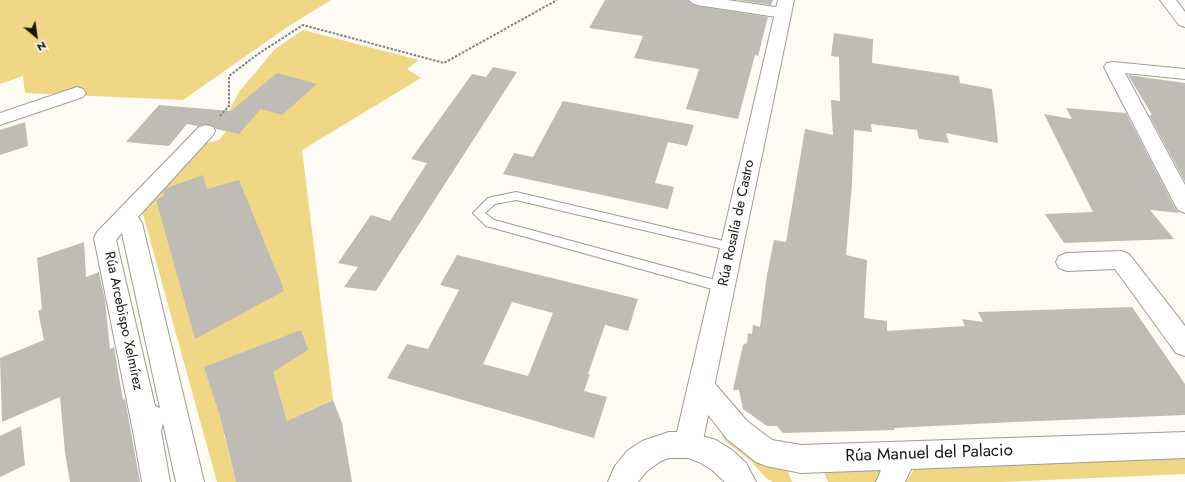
<!DOCTYPE html>
<meta charset="utf-8">
<style>
body{margin:0}
#map{position:relative;width:1185px;height:482px;overflow:hidden;background:#fdfbf4;font-family:Jost,sans-serif}
canvas{display:block}
.north{position:absolute;left:16px;top:16px;width:40px;height:40px;-webkit-text-stroke:3px #fff;paint-order:stroke;rotate:151deg;font-size:11px;font-weight:700;line-height:16px;text-align:center;color:#151411}
.north::after{content:'';display:block;margin:auto;width:14px;height:18px;background:#151411;clip-path:polygon(50% 0,100% 100%,50% 72%,0 100%)}
</style>
<div id="map">
<canvas width="1185" height="482"></canvas>
<div class="north">N</div>
</div>
<script>
const context = document.querySelector('canvas').getContext('2d');
context.lineJoin = 'round';
function paint(path, color) { context.fillStyle = color; context.fill(path, 'evenodd'); }
const toPath = rows => new Path2D(rows.map(r => 'M' + r).join(''));
function trace(path, color, width, dash) { context.strokeStyle = color; context.lineWidth = width; context.lineCap = dash ? 'butt' : 'round'; context.setLineDash(dash || []); context.stroke(path); }
function write(font, color, halo, rows, align = 'center') {
  context.font = font + ' Jost,sans-serif'; context.lineWidth = 3; context.setLineDash([]); context.textBaseline = 'middle'; context.strokeStyle = halo; context.fillStyle = color; for (const [text, x, y, turn = 0] of rows) {
    context.save(); context.translate(x, y); context.rotate((+turn || 0) * Math.PI / 180); context.textAlign = isNaN(turn) ? turn : align; if (halo) context.strokeText(text, 0, 0); context.fillText(text, 0, 0); context.restore();
  }
}
const green = toPath([
 [0,0,331,0,289,26,183,100,25,93,23,76,0,84],
 [303,30,419,60,407,69,421,78,302,150,333,400,287,421,280,397,255,407,224,435,236,481,250,482,217,482,141,207,202,144,219,140,226,131,228,113,239,92,275,49],
 [718,424,786,467,792,482,773,482,766,478,751,461,724,440],
 [1185,457,1185,474,1002,482,906,482,915,468],
 [888,462,877,482,828,482,822,467]
]);
const building = toPath([
 [605,0,688,0,691,4,697,6,768,17,758,56,755,55,738,119,686,109,699,69,634,58,643,36,589,28],
 [738,0,773,0,771,5],
 [834,33,873,39,872,63,959,76,960,83,992,89,996,122,998,143,946,133,949,143,919,139,917,130,871,124,872,132,854,130,852,183,846,255,867,260,864,318,887,321,887,331,965,326,962,319,983,322,978,312,1132,307,1185,384,1185,415,1014,422,894,428,895,430,783,433,777,426,767,426,743,409,739,390,733,390,743,345,747,343,748,333,752,334,753,325,760,327,767,275,774,240,786,242,805,129,833,135,831,100,840,101,839,57,831,56],
 [493,67,517,72,376,291,344,287,358,267,338,263,371,215,390,221,427,163,411,159,472,74,486,77],
 [277,73,317,84,282,115,261,109,239,134,216,129,213,126,206,124,198,126,187,124,169,146,126,142,159,105,231,111],
 [1128,75,1185,83,1185,182,1149,115,1152,115],
 [563,101,694,125,687,146,668,142,655,183,674,187,668,209,503,174,514,153,533,157],
 [1066,108,1126,113,1174,206,1177,211,1180,213,1150,210,1174,239,1064,243,1045,214,1093,212,1044,114,1072,119],
 [25,122,28,146,0,155,0,130],
 [203,175,207,189,239,180,277,273,278,273,284,291,195,339,156,200,164,196,163,192,167,188],
 [84,242,86,277,99,272,99,273,105,300,110,349,114,347,123,400,125,399,140,482,70,482,65,452,60,397,2,422,0,358,44,340,38,311,42,309,37,258],
 [457,255,638,299,628,331,605,325,588,374,590,374,584,391,607,397,594,438,387,378,407,344,428,349,459,290,440,285],
 [512,302,553,313,528,376,483,364],
 [301,330,308,350,273,372,287,421,333,400,342,423,352,482,236,482,220,416,204,367],
 [21,426,25,465,0,477,0,436]
]);
const path = toPath([
 [220,116,229,106,229,76,258,54,303,25,444,63,557,0]
]);
const lane = toPath([
 [516,192,736,244,738,247,736,250,732,251,516,200,495,204,485,213,494,220,723,282,727,284,729,287,727,290,723,292,490,227,486,226,473,213,488,198,516,192]
]);
const street = toPath([
 [689,0,727,0,783,8,789,10,791,13,789,16,783,18,697,5,692,3,689,0],
 [1113,62,1185,69,1185,79,1125,73,1185,185,1185,213,1178,210,1175,205,1104,67,1107,63,1113,62],
 [77,87,83,89,86,93,83,97,0,125,0,113,77,87],
 [206,125,213,127,215,131,213,135,138,217,142,223,204,482,176,482,163,423,161,431,170,482,142,482,133,431,94,238,97,232,199,127,206,125],
 [122,233,160,408,155,406,116,240,122,233],
 [1121,251,1129,254,1185,326,1185,356,1176,353,1115,269,1067,271,1059,268,1056,262,1059,256,1067,253,1121,251],
 [701,374,710,378,747,421,772,440,801,445,1185,432,1185,458,911,469,905,482,876,482,881,470,801,473,766,466,756,462,727,439,692,394,688,386,692,378,701,374]
]);
const primary = toPath([
 [778,0,794,0,702,445,698,454,688,458,678,454,674,445,778,0]
]);
const highway = toPath([
 [1160,0,1176,0,1185,12,1185,27,1179,25,1160,0],
 [669,432,688,432,716,440,732,450,746,463,756,482,725,482,712,470,699,462,688,458,669,458,661,461,647,471,638,482,608,482,615,466,627,451,642,441,669,432]
]);
const streetNames = [
 ["Rúa Rosalía de Castro",737,223,-78],
 ["Rúa Arcebispo Xelmírez",123,321,78]
];
const nearStreetnames = [
 ["Rúa Manuel del Palacio",929,454,-2]
];
paint(green, '#f0d785');
paint(building, '#bebcb5');
trace(lane, '#9e9c95', 2);
trace(street, '#9e9c95', 2);
trace(primary, '#9e9c95', 2);
trace(highway, '#9e9c95', 2);
trace(path, '#84827d', 2, [2.5, 1.5]);
paint(lane, '#fff');
paint(street, '#fff');
paint(primary, '#fff');
paint(highway, '#fff');
write('14px', '#151411', '#fff', streetNames);
write('17px', '#151411', '#fff', nearStreetnames);
</script>
